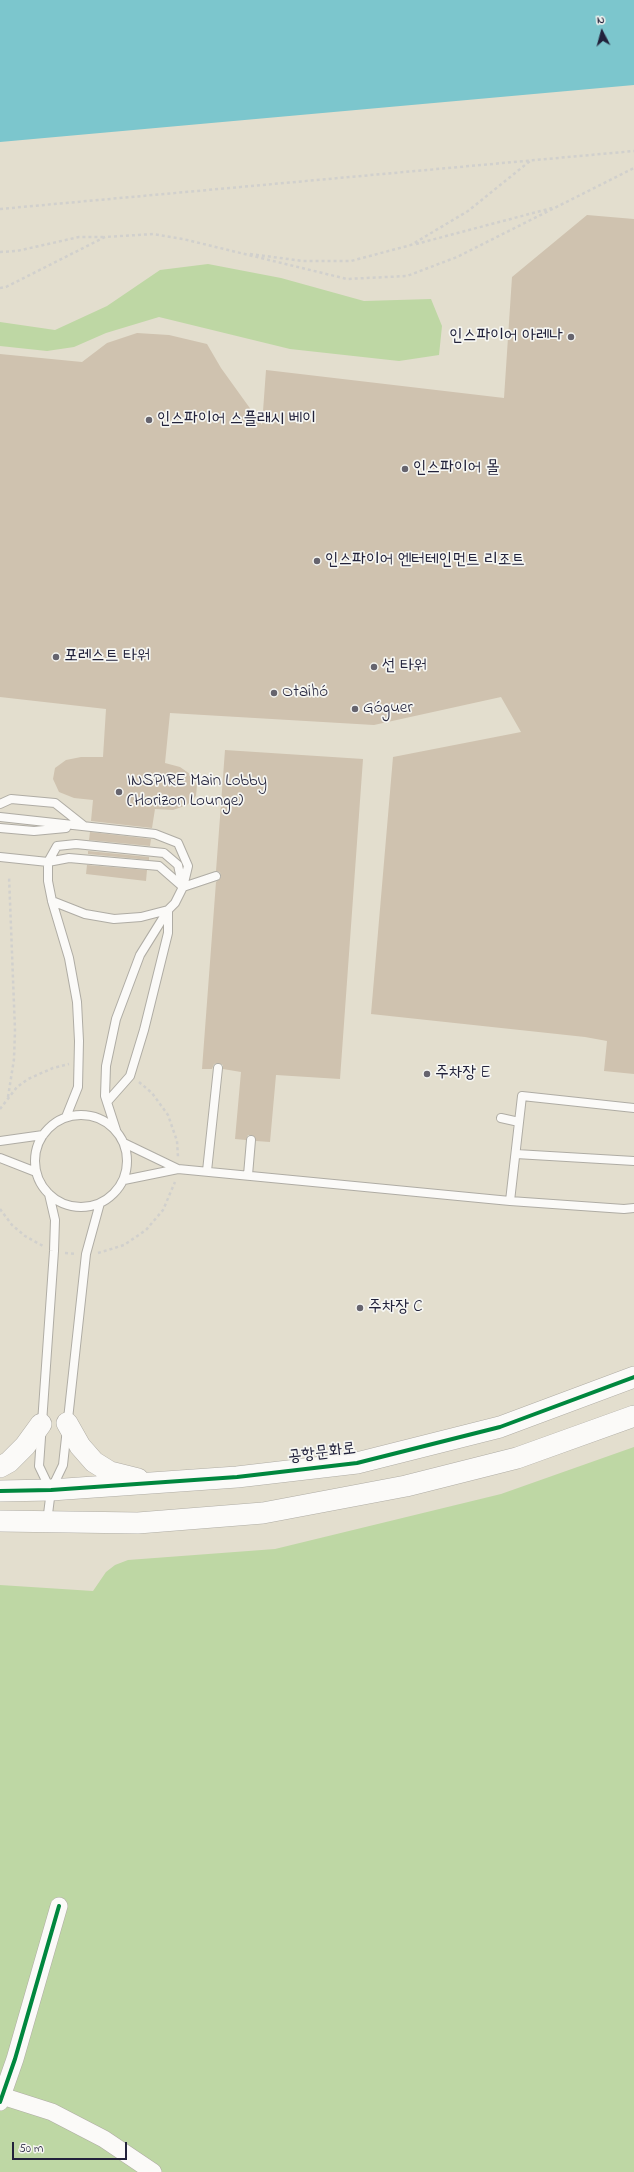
<!DOCTYPE html>
<meta charset="utf-8">
<style>
body{margin:0}
#map{position:relative;width:634px;height:2172px;overflow:hidden;background:#e3dece;font-family:"Indie Flower",sans-serif}
canvas{display:block}
.north{position:absolute;left:582px;top:12px;width:40px;height:40px;-webkit-text-stroke:3px #f6f6f2;paint-order:stroke;rotate:354deg;font-size:11px;font-weight:700;line-height:16px;text-align:center;color:#22223b}
.north::after{content:'';display:block;margin:auto;width:14px;height:18px;background:#22223b;clip-path:polygon(50% 0,100% 100%,50% 72%,0 100%)}
.scale{position:absolute;left:12px;top:2142px;width:115px;height:18px;box-sizing:border-box;border:2px solid #22223b;border-top:0;padding-left:5px;font-size:12px;line-height:14px;white-space:nowrap;color:#22223b;-webkit-text-stroke:3px #f6f6f2;paint-order:stroke}
</style>
<div id="map">
<canvas width="634" height="2172"></canvas>
<div class="north">N</div>
<div class="scale">50 m</div>
</div>
<script>
const context = document.querySelector('canvas').getContext('2d');
context.lineJoin = 'round';
function paint(path, color) { context.fillStyle = color; context.fill(path, 'evenodd'); }
const toPath = rows => new Path2D(rows.map(r => 'M' + r).join(''));
function trace(path, color, width, dash) { context.strokeStyle = color; context.lineWidth = width; context.lineCap = dash ? 'butt' : 'round'; context.setLineDash(dash || []); context.stroke(path); }
function write(font, color, halo, rows, align = 'center') {
  context.font = font + ' "Indie Flower","Poor Story",sans-serif'; context.lineWidth = 3.5; context.setLineDash([]); context.textBaseline = 'middle'; context.strokeStyle = halo; context.fillStyle = color; for (const [text, x, y, turn = 0] of rows) {
    context.save(); context.translate(x, y); context.rotate((+turn || 0) * Math.PI / 180); context.textAlign = isNaN(turn) ? turn : align; if (halo) context.strokeText(text, 0, 0); context.fillText(text, 0, 0); context.restore();
  }
}
const green = toPath([
 [208,264,281,278,364,301,431,299,442,326,439,355,399,361,290,349,159,317,106,333,74,347,47,351,0,346,0,322,55,330,107,306,160,270],
 [634,1447,634,2172,0,2172,0,1585,93,1591,106,1572,115,1565,128,1560,275,1549,501,1494]
]);
const water = toPath([
 [0,0,634,0,634,85,0,142]
]);
const building = toPath([
 [587,215,634,219,634,1074,604,1071,607,1041,585,1037,371,1014,393,757,521,732,501,697,374,725,170,713,165,763,180,767,190,774,197,785,196,796,187,805,173,810,155,809,152,828,91,821,93,800,74,798,59,792,53,779,55,768,66,760,81,757,103,757,106,709,0,697,0,354,82,362,107,343,137,333,169,335,207,344,221,368,262,425,266,370,504,398,512,277],
 [225,750,363,759,340,1079,276,1075,270,1142,256,1141,252,1135,248,1135,246,1140,235,1139,241,1072,223,1069,223,1065,218,1063,214,1064,212,1069,202,1069,216,882,221,877,220,872,216,871],
 [90,832,151,839,150,846,89,840],
 [88,851,149,857,149,860,88,854],
 [87,865,147,870,146,881,86,874]
]);
const path = toPath([
 [0,209,634,151],
 [416,244,552,208],
 [0,252,17,251,79,237,104,237],
 [250,254,303,261,351,261,411,245,468,211,530,161],
 [0,288,6,287,105,237,153,234,183,239,347,279,407,276,457,257,634,168],
 [139,1082,152,1093,168,1115,177,1141,178,1157],
 [8,1097,14,1059,15,1030,9,876],
 [0,1109,17,1087,28,1079,53,1068,69,1064],
 [0,1209,12,1225,25,1236,43,1246],
 [65,1253,76,1254],
 [98,1253,124,1245,146,1230,163,1210,175,1182]
]);
const service = toPath([
 [0,804,11,799,55,803,84,826],
 [0,817,155,834,178,843,188,866,183,887],
 [0,828,34,831,66,828],
 [0,857,48,862,57,846,76,844,164,853,178,865,182,884],
 [183,887,216,876],
 [52,901,85,914,114,919,141,917,168,910,175,903,183,887,159,866,69,858,48,862,48,881,52,901,69,958,77,1002,79,1041,78,1087,66,1117],
 [107,1102,130,1076,144,1030,168,933,168,911],
 '35 1161a46 46 0 1 1 92 0a46 46 0 1 1-92 0Z',
 [501,1118,519,1122],
 [116,1130,105,1096,106,1066,116,1019,140,955,168,910],
 [0,1141,43,1135],
 [124,1143,178,1169],
 [516,1154,634,1161],
 [0,1158,36,1172],
 [207,1171,218,1068],
 [248,1175,251,1140],
 [124,1180,178,1169,510,1201,624,1209,634,1208],
 [49,1194,55,1220,54,1251,39,1466,50,1489],
 [510,1201,522,1096,634,1108],
 [47,1522,51,1490,63,1465,86,1254,100,1203]
]);
const minor = toPath([
 [2,2096,52,2112,104,2139,153,2172],
 [0,2102,15,2059,59,1906]
]);
const tertiary = toPath([
 [67,1423,80,1446,94,1462,110,1472,138,1479],
 [0,1467,9,1462,25,1446,41,1424],
 [0,1491,51,1490,237,1477,357,1463,500,1427,634,1377],
 [0,1521,138,1523,263,1513,406,1486,517,1458,634,1416]
]);
const cycleway = toPath([
 [0,1491,51,1490,237,1477,357,1463,500,1427,634,1377],
 [0,2102,15,2059,59,1906]
]);
const markers = [
 [571,337,4,"#66646e"],
 [149,420,4,"#66646e"],
 [405,469,4,"#66646e"],
 [317,561,4,"#66646e"],
 [56,657,4,"#66646e"],
 [374,667,4,"#66646e"],
 [274,693,4,"#66646e"],
 [355,709,4,"#66646e"],
 [119,792,4,"#66646e"],
 [427,1074,4,"#66646e"],
 [360,1308,4,"#66646e"]
];
const poiNames = [
 ["인스파이어 아레나",563,337,"right"],
 ["인스파이어 스플래시 베이",157,420],
 ["인스파이어 몰",413,469],
 ["인스파이어 엔터테인먼트 리조트",325,561],
 ["포레스트 타워",64,657],
 ["선 타워",382,667],
 ["Otaihó",282,693],
 ["Góguer",363,709],
 ["INSPIRE Main Lobby",127,782],
 ["(Horizon Lounge)",127,802],
 ["주차장 E",435,1074],
 ["주차장 C",368,1308]
];
const streetNames = [
 ["공항문화로",322,1454,-7]
];
paint(green, '#bed7a4');
paint(water, '#7cc6cd');
paint(building, '#cfc2af');
trace(service, '#afaca4', 10);
trace(minor, '#afaca4', 18);
trace(tertiary, '#afaca4', 22);
trace(path, '#d1d0cd', 2.5, [3, 3]);
trace(service, '#fbfaf8', 8);
trace(minor, '#fbfaf8', 17);
trace(tertiary, '#fbfaf8', 21);
trace(cycleway, '#00873e', 4);
for (const [x, y, r, color] of markers) { const dot = new Path2D(); dot.arc(x, y, r, 0, 2 * Math.PI); context.fillStyle = color; context.fill(dot); trace(dot, '#f6f6f2', 1.5); }
write('17px', '#22223b', '#f6f6f2', poiNames, 'left');
write('17px', '#22223b', '#f6f6f2', streetNames);
</script>
